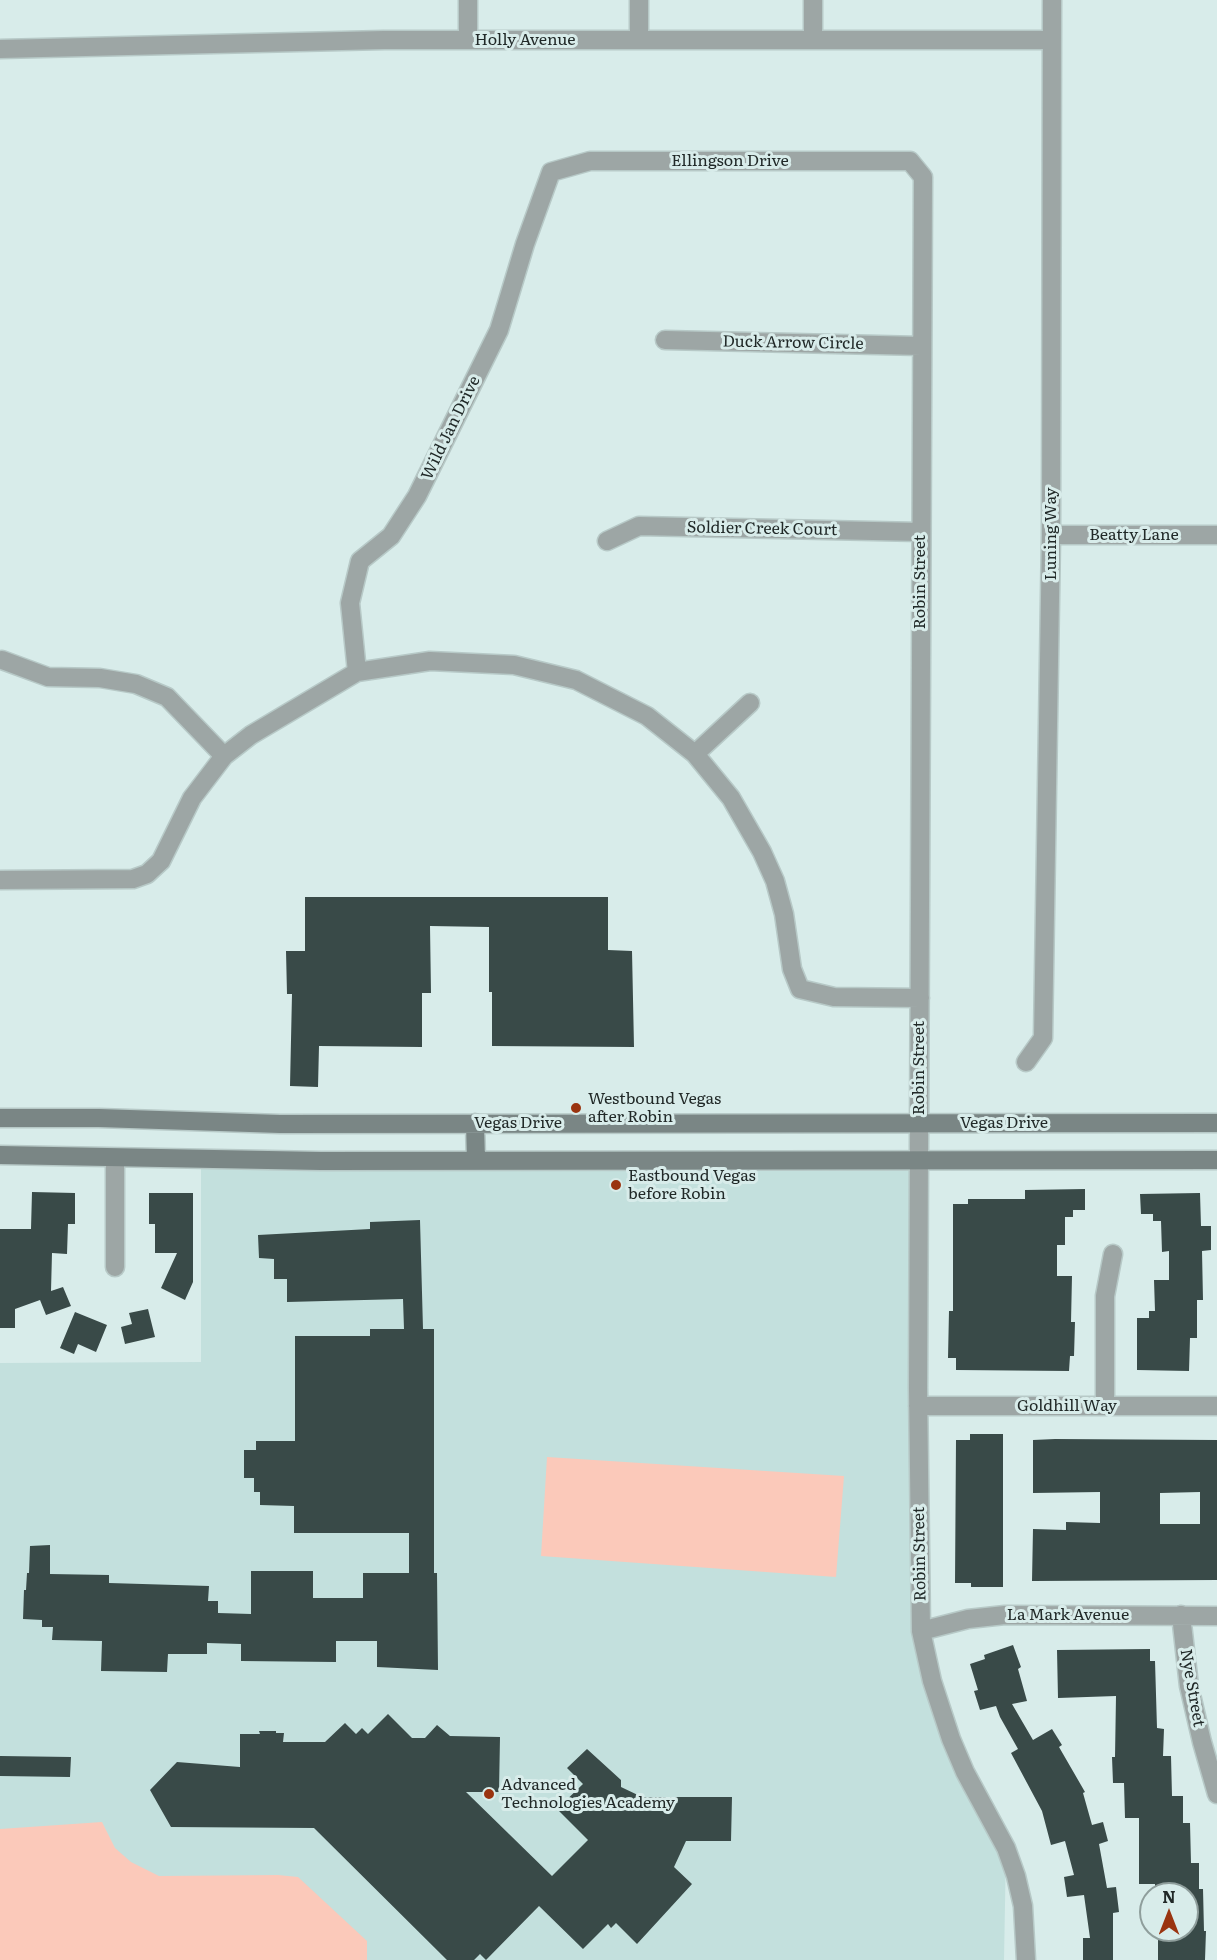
<!DOCTYPE html>
<style>
body{margin:0}
#map{position:relative;width:1217px;height:1960px;overflow:hidden;background:#d8ecea;font-family:Literata,serif}
canvas{display:block}
.north{position:absolute;left:1139px;top:1882px;width:60px;height:60px;box-sizing:border-box;background:#d8ecea;border:2px solid #8f9e9c;border-radius:50%;rotate:0deg;font-size:16px;font-weight:700;line-height:24px;text-align:center;color:#212928}
.north::after{content:'';display:block;margin:auto;width:21px;height:27px;background:#9a3410;clip-path:polygon(50% 0,100% 100%,50% 72%,0 100%)}
</style>
<div id="map">
<canvas width="1217" height="1960"></canvas>
<div class="north">N</div>
</div>
<script>
const context = document.querySelector('canvas').getContext('2d');
context.lineJoin = 'round';
function paint(path, color) { context.fillStyle = color; context.fill(path, 'evenodd'); }
const toPath = rows => new Path2D(rows.map(r => 'M' + r).join(''));
function trace(path, color, width, dash) { context.strokeStyle = color; context.lineWidth = width; context.lineCap = dash ? 'butt' : 'round'; context.setLineDash(dash || []); context.stroke(path); }
function write(font, color, halo, rows, align = 'center') {
  context.font = font + ' Literata,serif'; context.lineWidth = 6; context.setLineDash([]); context.textBaseline = 'middle'; context.strokeStyle = halo; context.fillStyle = color; for (const [text, x, y, turn = 0] of rows) {
    context.save(); context.translate(x, y); context.rotate((+turn || 0) * Math.PI / 180); context.textAlign = isNaN(turn) ? turn : align; if (halo) context.strokeText(text, 0, 0); context.fillText(text, 0, 0); context.restore();
  }
}
const built = toPath([
 [201,1160,919,1160,918,1406,932,1681,1006,1848,1004,1960,0,1960,0,1363,201,1362]
]);
const green = toPath([
 [547,1457,844,1476,836,1577,541,1556],
 [102,1822,115,1848,131,1862,159,1876,278,1875,298,1877,367,1941,367,1960,0,1960,0,1829]
]);
const building = toPath([
 [305,897,608,897,608,950,632,951,634,1047,492,1046,492,992,489,992,489,927,430,926,431,993,422,993,422,1047,319,1046,318,1087,290,1086,292,994,287,994,286,951,305,951],
 [1085,1189,1085,1210,1073,1210,1073,1217,1065,1217,1065,1245,1057,1245,1057,1276,1072,1276,1071,1322,1075,1322,1074,1356,1070,1356,1069,1371,956,1370,956,1358,948,1358,949,1311,953,1311,953,1204,968,1204,968,1199,1025,1199,1025,1190],
 [32,1192,75,1193,75,1224,68,1224,67,1254,52,1253,51,1291,63,1287,71,1306,46,1315,40,1300,15,1309,15,1328,0,1328,0,1229,31,1229],
 [149,1193,193,1193,193,1282,185,1300,161,1288,177,1253,155,1253,155,1224,149,1224],
 [1200,1193,1201,1226,1211,1226,1211,1250,1202,1251,1203,1300,1197,1300,1197,1338,1190,1338,1189,1371,1137,1370,1137,1318,1149,1318,1149,1311,1155,1311,1154,1280,1169,1280,1169,1251,1162,1252,1161,1221,1153,1221,1153,1214,1141,1214,1140,1194],
 [420,1220,423,1329,434,1329,434,1573,437,1573,438,1670,377,1667,377,1641,336,1641,336,1662,241,1661,241,1644,207,1643,207,1654,168,1654,167,1672,101,1671,102,1641,52,1640,53,1627,42,1627,42,1620,23,1619,24,1590,26,1590,27,1573,29,1573,30,1546,50,1545,50,1574,109,1575,109,1583,209,1586,208,1601,218,1601,218,1613,251,1614,251,1571,313,1571,313,1598,363,1598,363,1573,409,1573,409,1533,294,1533,294,1506,260,1505,260,1492,254,1492,254,1478,244,1478,244,1450,256,1450,256,1441,295,1441,295,1336,370,1336,370,1329,404,1329,403,1299,287,1302,287,1279,274,1279,274,1259,259,1258,258,1235,370,1229,370,1222],
 [148,1309,155,1337,125,1344,121,1327,132,1324,129,1313],
 [75,1312,107,1325,96,1352,78,1344,74,1354,60,1348],
 [970,1434,1003,1434,1003,1587,971,1587,971,1583,955,1583,956,1440,970,1440],
 [1055,1439,1217,1440,1217,1580,1032,1581,1033,1529,1066,1530,1066,1522,1100,1523,1100,1492,1033,1493,1033,1440],
 [1200,1492,1200,1524,1160,1524,1160,1493],
 [1013,1645,1021,1667,1018,1669,1027,1701,1012,1704,1033,1740,1052,1729,1062,1745,1059,1747,1085,1792,1083,1793,1092,1825,1103,1822,1108,1841,1099,1844,1107,1888,1116,1887,1119,1912,1113,1913,1113,1960,1083,1960,1083,1938,1090,1938,1084,1895,1067,1897,1064,1877,1074,1875,1065,1841,1051,1845,1042,1811,1011,1753,1018,1749,1000,1717,996,1706,980,1710,974,1691,978,1690,970,1664,985,1659,984,1655],
 [1150,1649,1150,1661,1155,1661,1157,1728,1164,1729,1163,1756,1171,1756,1172,1796,1183,1796,1183,1823,1190,1823,1191,1863,1199,1863,1199,1889,1203,1889,1204,1931,1206,1931,1205,1960,1158,1960,1158,1930,1187,1930,1187,1894,1155,1894,1155,1884,1139,1884,1139,1818,1125,1818,1124,1783,1113,1783,1112,1757,1115,1757,1116,1696,1058,1698,1057,1650],
 [388,1714,412,1738,425,1738,437,1725,450,1736,500,1737,499,1792,466,1792,552,1876,588,1840,557,1809,583,1784,567,1768,587,1749,621,1780,621,1787,642,1797,732,1797,731,1841,686,1841,674,1867,692,1884,637,1944,616,1923,611,1928,608,1924,583,1949,539,1906,486,1960,480,1954,474,1960,447,1960,314,1828,171,1827,150,1790,177,1762,240,1767,240,1734,260,1734,259,1731,276,1731,276,1733,284,1733,283,1742,325,1742,345,1723,356,1734,362,1728,368,1734],
 [0,1756,71,1757,70,1777,0,1776]
]);
const street = toPath([
 [468,0,468,40],
 [639,0,639,39],
 [813,39,813,0],
 [0,49,384,40,1051,40],
 [665,340,921,346],
 [1051,535,1217,535],
 [607,541,639,526,920,532],
 [2,660,48,677,100,678,136,684,167,697,224,756],
 [357,672,350,603,360,561,391,536,417,496,499,330,525,244,551,172,590,161,910,161,923,177,918,1387,921,1631,932,1681,951,1739,965,1772,1006,1848,1016,1876,1023,1906,1026,1960],
 [695,754,750,703],
 [0,880,133,879,147,874,161,861,192,798,224,756,251,735,357,672,430,661,514,665,576,680,647,716,695,754,731,798,762,852,775,881,784,914,792,969,800,989,834,997,920,998],
 [1026,1062,1043,1038,1051,535,1052,0],
 [115,1158,115,1267],
 [918,1406,1217,1406],
 [1105,1406,1105,1296,1113,1254],
 [1181,1615,1189,1686,1202,1742,1217,1794],
 [921,1631,968,1619,1005,1615,1217,1616]
]);
const secondary = toPath([
 [0,1118,99,1118,280,1124,1217,1123],
 [475,1123,476,1161],
 [0,1155,321,1161,1217,1160]
]);
const markers = [
 [576,1108,6,"#9a3410"],
 [616,1185,6,"#9a3410"],
 [489,1794,6,"#9a3410"]
];
const streetNames = [
 ["Holly Avenue",525,40],
 ["Ellingson Drive",730,161],
 ["Duck Arrow Circle",793,343,1],
 ["Wild Jan Drive",451,428,-64],
 ["Soldier Creek Court",762,529,1],
 ["Luning Way",1051,534,-90],
 ["Beatty Lane",1134,535],
 ["Robin Street",920,582,-90],
 ["Robin Street",919,1068,-90],
 ["Vegas Drive",518,1123],
 ["Vegas Drive",1004,1123],
 ["Goldhill Way",1067,1406],
 ["Robin Street",920,1554,-91],
 ["La Mark Avenue",1068,1615],
 ["Nye Street",1192,1688,80]
];
const poiNames = [
 ["Westbound Vegas",588,1099],
 ["after Robin",588,1117],
 ["Eastbound Vegas",628,1176],
 ["before Robin",628,1194],
 ["Advanced",501,1785],
 ["Technologies Academy",501,1803]
];
paint(built, '#c3e0dd');
paint(green, '#fbc9ba');
paint(building, '#394a48');
trace(street, '#b7c9c7', 21);
trace(secondary, '#b7c9c7', 21);
trace(street, '#9da6a5', 18);
trace(secondary, '#7a8685', 18);
for (const [x, y, r, color] of markers) { const dot = new Path2D(); dot.arc(x, y, r, 0, 2 * Math.PI); context.fillStyle = color; context.fill(dot); trace(dot, '#d8ecea', 2); }
write('16px', '#212928', '#d8ecea', streetNames);
write('16px', '#212928', '#d8ecea', poiNames, 'left');
</script>
